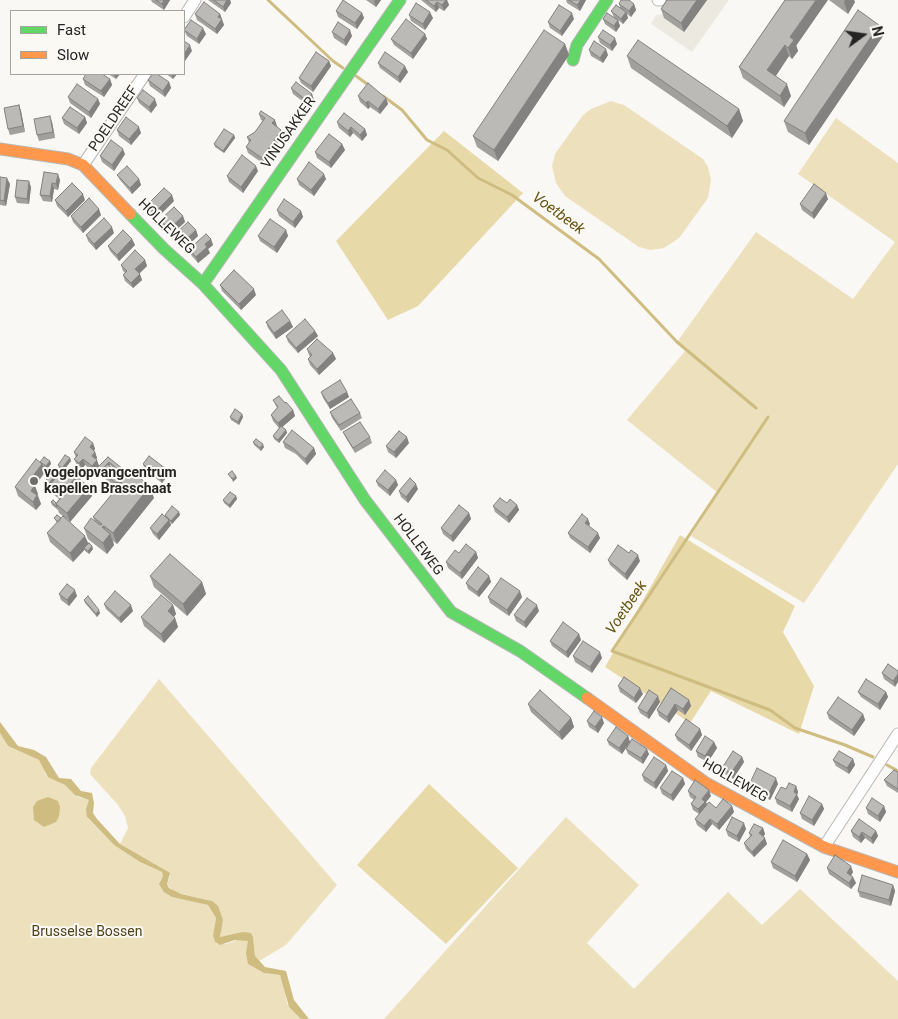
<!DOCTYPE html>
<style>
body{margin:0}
#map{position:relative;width:898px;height:1019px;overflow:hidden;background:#faf8f5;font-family:Roboto,sans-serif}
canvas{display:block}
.legend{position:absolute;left:10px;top:10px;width:175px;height:65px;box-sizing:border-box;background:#fbf9f4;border:1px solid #a5a4a0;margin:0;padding:6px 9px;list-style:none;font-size:15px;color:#252423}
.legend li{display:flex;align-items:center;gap:10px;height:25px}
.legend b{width:25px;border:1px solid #a5a4a0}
.north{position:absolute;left:838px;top:10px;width:50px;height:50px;-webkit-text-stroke:4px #fbf9f4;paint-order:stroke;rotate:76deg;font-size:14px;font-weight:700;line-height:20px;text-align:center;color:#252423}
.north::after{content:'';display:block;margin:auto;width:18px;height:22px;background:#252423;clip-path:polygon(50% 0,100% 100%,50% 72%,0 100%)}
</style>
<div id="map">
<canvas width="898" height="1019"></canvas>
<ul class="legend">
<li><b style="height:6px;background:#63d668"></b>Fast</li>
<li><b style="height:6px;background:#ff974d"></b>Slow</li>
</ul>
<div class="north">N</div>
</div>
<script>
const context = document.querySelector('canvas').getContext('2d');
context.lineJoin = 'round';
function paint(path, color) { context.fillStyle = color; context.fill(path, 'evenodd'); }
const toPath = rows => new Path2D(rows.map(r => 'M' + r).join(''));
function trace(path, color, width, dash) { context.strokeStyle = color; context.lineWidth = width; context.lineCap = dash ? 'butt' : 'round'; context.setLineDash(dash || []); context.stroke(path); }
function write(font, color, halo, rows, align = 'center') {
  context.font = font + ' Roboto,sans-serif'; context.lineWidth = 4; context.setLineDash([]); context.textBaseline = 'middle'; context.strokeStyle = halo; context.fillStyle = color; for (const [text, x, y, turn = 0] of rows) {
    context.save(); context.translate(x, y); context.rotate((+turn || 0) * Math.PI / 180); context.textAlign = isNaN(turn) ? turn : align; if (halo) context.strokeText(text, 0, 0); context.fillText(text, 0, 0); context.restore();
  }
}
const built = toPath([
 [675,0,729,0,692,52,651,24,656,15,665,14]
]);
const green = toPath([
 [611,101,624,105,703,159,708,167,711,180,708,198,679,238,664,248,650,250,639,247,565,196,556,183,552,166,555,154,583,115,591,109],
 [836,118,898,163,898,464,804,603,691,536,718,493,627,420,686,350,677,342,756,232,853,299,895,242,798,174],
 [159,679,337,885,286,945,259,961,255,956,253,937,251,933,220,937,223,920,212,901,174,892,167,884,170,876,120,844,128,828,125,816,118,805,90,774,91,768],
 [0,733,8,746,39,760,44,766,46,775,65,785,78,797,90,800,87,817,89,820,114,845,140,862,162,872,163,876,160,881,170,896,208,905,216,918,213,938,217,944,226,944,240,939,248,941,248,964,264,973,280,975,284,984,287,1004,301,1019,0,1019],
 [566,817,639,885,587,943,634,989,728,892,762,925,800,889,898,981,898,1019,384,1019]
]);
const forest = toPath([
 [444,131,523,193,418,306,388,320,336,241],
 [680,535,795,606,783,632,814,686,799,734,711,691,690,723,605,667],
 [429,784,518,868,446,944,357,865]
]);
const water = toPath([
 [0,722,18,746,34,750,46,757,59,778,71,779,81,791,92,793,94,803,93,813,97,819,120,844,170,873,167,884,169,888,181,894,212,901,218,906,223,920,220,937,243,932,251,933,253,937,255,956,265,967,286,971,294,1000,309,1019,301,1019,289,1007,280,975,264,973,248,964,246,953,248,941,235,940,220,945,215,942,213,936,216,918,208,905,172,897,164,892,159,884,163,876,162,872,140,862,114,845,87,817,86,809,89,800,75,795,65,785,48,777,39,760,8,746,0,733],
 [48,797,58,801,60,807,59,816,56,822,44,827,34,820,33,807,37,801]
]);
const stream = toPath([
 [268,0,333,61,343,68],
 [356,76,370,86],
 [383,96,402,110,427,140,447,150,478,178,512,195,599,259,677,342,756,408],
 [768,417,612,651,770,710,795,728,845,745,873,757],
 [887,765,898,771]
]);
const street = toPath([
 [658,0,660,0],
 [184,17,195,0],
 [83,165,145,74],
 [824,847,898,734]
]);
const fast = toPath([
 [573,60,577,45,607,0],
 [130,214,164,249,203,284,281,370,365,500,451,612,520,651,587,698],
 [203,284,400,0]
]);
const slow = toPath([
 [0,149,68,159,83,165,130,214],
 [587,698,706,783,824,847,898,872]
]);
const wall = toPath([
 [151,0,170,0,164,10,152,2],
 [208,0,230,0,231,3,225,12],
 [366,0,381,0,376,7],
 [421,0,447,0,449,5,444,11,439,8,436,12],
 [566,0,586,0,580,11,567,3],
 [667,0,707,0,684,32,664,18,661,9],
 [785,0,798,51,792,59,789,56,775,76,791,96,784,107,743,78,739,67],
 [829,0,854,0,855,2,848,14],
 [619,4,634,4,636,10,631,17,627,14,628,18,623,24,618,20,620,26,616,32,605,24,603,19,614,17,611,11,620,7],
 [336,11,362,13,364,18,357,29,338,17],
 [195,14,220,14,224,25,217,34,197,20],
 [409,15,433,18,425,30,411,21],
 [574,19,562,36,550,28,548,22],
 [879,25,883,36,809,145,788,132,784,121],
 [184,30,206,34,199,44,187,36],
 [332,32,352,36,346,46,334,38],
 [425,34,427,39,413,59,394,45,391,39],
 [598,37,617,44,612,51,600,43],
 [565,44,569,55,498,161,477,147,473,136],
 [589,50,608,55,603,63,591,56],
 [627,56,739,109,743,121,732,138,631,68],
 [329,61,331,66,313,92,301,83,299,78],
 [378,63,408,72,400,83,380,68],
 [108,74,120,74,116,79],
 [166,74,177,74,173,79],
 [83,79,110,79,112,85,104,97,85,85],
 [148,80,169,82,171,88,165,97,150,86],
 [291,88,312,94,314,100,309,106,293,94],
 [358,96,386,98,388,104,380,114,370,107,368,109,360,102],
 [68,97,98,99,100,104,91,118,70,103],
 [137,98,157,105,151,113,139,103],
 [19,105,21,111,25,132,10,135,8,129],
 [259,114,277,126,283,136,264,164,248,153,246,147,249,143,247,137,255,132,263,121,261,120],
 [85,117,87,123,79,134,64,124,62,118],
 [52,122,55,138,39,141,37,135],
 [337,122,365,129,367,135,362,141,353,133,350,137,339,128],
 [117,130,141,133,131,145,119,136],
 [234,135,235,138,224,153,215,147,214,144],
 [342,144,345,150,331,168,317,158,315,152],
 [125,154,114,171,102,162,100,156],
 [258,171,243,193,229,182,227,176],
 [44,172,60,180,58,190,54,189,52,202,43,201,40,195],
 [117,175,139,179,141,185,132,194,120,180],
 [0,177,10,184,6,206,0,205],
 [297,179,326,179,314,196,299,185],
 [31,187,29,204,17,203,15,197],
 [828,199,814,219,802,210,800,204],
 [55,200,85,200,68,217,57,206],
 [174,201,157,218,150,211,147,205],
 [277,210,301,211,303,217,295,228,279,216],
 [101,215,83,233,73,222,71,216],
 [183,216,185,222,171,235,162,225,160,220],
 [196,230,198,236,185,248,177,240,175,234],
 [286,230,288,236,277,253,260,241,258,236],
 [114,233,96,250,88,241,86,235],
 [132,239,135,245,119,261,110,251,108,246],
 [211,239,213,245,208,249,210,253,198,263,191,255,189,249],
 [145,260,147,266,139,273,142,280,133,288,125,281,123,275,125,273,123,271,121,265],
 [220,285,256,295,241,310,222,291],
 [290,321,293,327,276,339,268,328,266,322],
 [315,331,318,336,298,353,288,342,286,336],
 [307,349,333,353,336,359,319,375,310,365,308,359,310,357,309,355],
 [321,392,347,392,349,397,330,409,323,398],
 [273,400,285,403,293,410,295,416,282,427,286,430,287,433,279,443,274,439,273,436,279,428,273,421,271,415,277,408],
 [330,412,360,413,362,418,341,431,332,418],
 [242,414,243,417,239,425,231,420,230,417],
 [343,432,370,437,372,443,355,453,346,438],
 [253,442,264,447,261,451,254,445],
 [283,442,314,448,316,454,307,465,296,454,285,448],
 [93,443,95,449,94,451,95,452,97,458,96,459,99,466,97,468,108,457,124,472,122,475,110,465,109,466,122,476,124,480,154,498,117,544,113,541,114,545,107,554,88,539,84,528,95,521,93,517,117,488,103,477,102,474,98,479,94,476,92,473,94,472,85,465,82,469,77,465,74,459,76,458,74,452],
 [409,443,396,458,388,452,386,446],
 [70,458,71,461,64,470,75,480,89,487,92,496,70,522,63,516,88,544,92,546,93,549,89,554,85,551,85,549,73,562,50,542,47,533,57,523,54,518,61,518,63,516,59,513,58,510,52,505,51,502,56,503,59,499,51,492,49,488,45,486,44,483,55,479,62,470,59,468,58,465],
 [50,461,51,464,47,469,43,467,45,472,35,486,41,504,36,510,18,496,15,487,40,462],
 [143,464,166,469,168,475,162,483,145,470],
 [396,480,398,485,390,496,378,486,376,481],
 [418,489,408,503,401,497,399,491],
 [236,496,237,499,230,508,224,503,223,500],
 [507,503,517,505,519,510,509,523,495,512,493,506],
 [179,512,180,515,172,524,170,522,171,525,159,540,153,534,150,528,165,516],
 [469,513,471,519,453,542,443,534,441,528],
 [590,524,589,526,600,538,590,553,570,538,568,533],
 [476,552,478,558,462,579,448,568,446,562,459,553],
 [608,560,640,561,627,580,610,565],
 [150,576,202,582,206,594,187,616,154,587],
 [489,576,491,582,479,597,468,589,466,583],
 [59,594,77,596,69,606,61,600],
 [488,597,522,597,509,616,490,603],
 [84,600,100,613,97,617,85,603],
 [104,604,133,611,121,623,106,609],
 [173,605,176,614,174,617,175,618,178,627,164,643,144,626,141,617],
 [539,611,526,628,516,621,514,615],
 [579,634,581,640,568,658,552,646,550,641],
 [573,656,602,658,592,673,575,662],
 [888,664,895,687,884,679,882,673],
 [618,686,643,694,636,703,620,692],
 [671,688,689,700,691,706,685,715,678,710,669,723,659,716,657,710],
 [858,692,886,692,888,697,880,710,861,697],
 [660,702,649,719,640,713,638,708],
 [528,704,571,718,574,727,562,740,531,712],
 [827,713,863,714,865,720,854,736,829,719],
 [587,721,604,723,598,733,589,727],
 [700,729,702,735,691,751,677,740,675,735],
 [628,736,630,742,622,754,609,745,607,740],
 [714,742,717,748,708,762,698,757,696,751],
 [626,749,649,754,643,764,628,754],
 [742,757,744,762,733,779,725,774,722,768],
 [853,759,855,765,849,774,836,766,833,760],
 [666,765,668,771,656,789,644,781,642,775],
 [898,772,898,793,887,786,884,780],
 [683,778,685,784,673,801,662,794,660,788],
 [778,784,770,800,751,791,749,785],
 [796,786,798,792,797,795,799,799,792,812,777,804,775,798,786,789],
 [688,791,711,796,706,802,707,805,716,808,732,806,734,812,719,830,712,824,706,832,697,825,695,819,699,814,693,810,691,804,694,800,690,797],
 [822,804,824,809,814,826,802,819,800,813],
 [884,806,886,812,880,822,868,814,866,808],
 [763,828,765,834,763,837,767,844,754,857,746,849,744,843,750,836,749,833],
 [746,829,739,842,728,836,726,830],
 [851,831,876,831,878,836,873,844,865,838,861,843,853,837],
 [807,854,810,860,797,882,773,868,771,862],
 [827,868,853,872,851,875,856,883,851,889,829,874],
 [893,885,895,891,891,906,860,897,858,891]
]);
const shadedWall = toPath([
 [164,0,170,0,164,10,162,4],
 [227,0,230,0,231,3,225,12,223,7],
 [375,0,381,0,376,7,374,1],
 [446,0,447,0,449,5,444,11,442,5],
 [581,0,586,0,580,11,577,5],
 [697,0,707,0,684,32,681,23],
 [816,0,828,0,796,46,798,51,792,59,788,48,790,37],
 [845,0,854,0,855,2,848,14,844,2],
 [437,2,439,8,436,12,434,6],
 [634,4,636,10,631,17,629,11],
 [430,12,433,18,425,30,423,24],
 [626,12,628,18,623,24,621,19],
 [362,13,364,18,357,29,355,23],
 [572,13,574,19,562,36,560,31],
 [220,14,224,25,217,34,215,29,218,17],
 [618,20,620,26,616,32,614,26],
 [879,25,883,36,809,145,805,133],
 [203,28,206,34,199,44,197,39],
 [350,30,352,36,346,46,344,40],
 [425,34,427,39,413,59,411,53],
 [615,38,617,44,612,51,610,45],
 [565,44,569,55,498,161,494,150],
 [190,45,192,51,185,61,184,58,184,54],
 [785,45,789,56,772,82,767,70],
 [606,49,608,55,603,63,600,58],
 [329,61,331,66,313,92,311,86],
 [405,66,408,72,400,83,398,77],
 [114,74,120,74,116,79],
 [171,74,177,74,173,79],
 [110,79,112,85,104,97,101,91],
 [169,82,171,88,165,97,163,91],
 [787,84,791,96,784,107,780,96],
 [312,94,314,100,309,106,307,101],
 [386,98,388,104,380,114,378,109],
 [98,99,100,104,91,118,89,112],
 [155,99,157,105,151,113,149,107],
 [368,101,370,107,368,109,366,103],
 [19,105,21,111,25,132,23,126],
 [739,109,743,121,732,138,727,126],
 [50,116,52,122,55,138,53,132],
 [85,117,87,123,79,134,77,128],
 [275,120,277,126,275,129,272,123],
 [139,127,141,133,131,145,129,139],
 [351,127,353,133,350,137,348,131],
 [365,129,367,135,362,141,360,135],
 [281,130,283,136,264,164,262,158],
 [234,135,235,138,224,153,223,151],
 [342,144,345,150,331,168,329,162],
 [123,149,125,154,114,171,112,165],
 [256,166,258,171,243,193,241,187],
 [58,174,60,180,58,190,56,184],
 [324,174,326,179,314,196,311,190],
 [7,178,10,184,6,206,4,201],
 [139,179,141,185,132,194,130,188],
 [29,181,31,187,29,204,27,199],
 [52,183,54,189,52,202,50,196],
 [826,193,828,199,814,219,812,213],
 [83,194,85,200,68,217,66,211],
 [172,195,174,201,157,218,155,212],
 [99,209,101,215,83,233,81,227],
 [301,211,303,217,295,228,293,222],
 [183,216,185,222,171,235,169,229],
 [112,227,114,233,96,250,94,244],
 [196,230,198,236,185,248,183,242],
 [286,230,288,236,277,253,274,247],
 [132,239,135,245,119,261,117,255],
 [211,239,213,245,208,249,210,253,198,263,196,257,205,244],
 [145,260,147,266,138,275,135,269],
 [140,274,142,280,133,288,131,283],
 [254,289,256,295,241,310,239,304],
 [290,321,293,327,276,339,274,333],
 [315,331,318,336,298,353,296,348],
 [333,353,336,359,319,375,317,369],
 [347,392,349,397,330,409,328,403],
 [293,410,295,416,280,429,278,423],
 [242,414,243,417,239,425,238,422],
 [286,430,287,433,279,443,278,440],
 [407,437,409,443,396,458,394,452],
 [93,443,95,449,92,453,90,447],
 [263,444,264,447,261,451,260,448],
 [314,448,316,454,307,465,305,459],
 [95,452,97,458,94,462,92,456],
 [70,458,71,461,63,471,62,468],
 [83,459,85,465,82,469,79,463],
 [97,460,99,466,94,472,92,466],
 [50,461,51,464,47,469,46,466],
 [109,462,110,465,103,473,101,471,102,474,98,479,97,476],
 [42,464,45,472,35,486,38,494,35,499,37,495,41,504,36,510,33,502,29,481],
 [123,469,124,472,122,475,121,472],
 [166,469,168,475,162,483,159,477],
 [122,476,124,481,118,489,116,483],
 [236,476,237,478,233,482,232,479],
 [54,477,55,480,49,488,47,486],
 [75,478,77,484,63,502,60,496],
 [396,480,398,485,390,496,388,490],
 [416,484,418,489,408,503,406,497],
 [150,486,154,498,117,544,113,533],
 [89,487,92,496,70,522,67,513],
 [236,496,237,499,230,508,229,505],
 [517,505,519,510,509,523,507,517],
 [179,512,180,515,172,524,171,521],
 [469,513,471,519,453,542,451,536],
 [588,519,590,524,587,529,585,523],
 [169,520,171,525,159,540,157,534],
 [104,526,108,536,110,534,114,545,107,554,103,543,102,527],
 [598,533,600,538,590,553,588,547],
 [85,536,89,545,73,562,70,553],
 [92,546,93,549,89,554,88,551],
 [476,552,478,558,462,579,460,573],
 [638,555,640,561,627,580,625,574],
 [489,576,491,582,479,597,477,592],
 [202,582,206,594,187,616,183,604],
 [75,590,77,596,69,606,67,600],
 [520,591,522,597,509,616,507,610],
 [131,605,133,611,121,623,119,618],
 [173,605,176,614,171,620,168,611],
 [537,605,539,611,526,628,524,622],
 [99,610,100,613,97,617,96,614],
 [175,618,178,627,164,643,161,634],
 [579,634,581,640,568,658,566,652],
 [600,652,602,658,592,673,590,667],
 [898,674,898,682,895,687,893,681],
 [640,688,643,694,636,703,634,698],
 [886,692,888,697,880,710,878,704],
 [658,696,660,702,649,719,647,713],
 [689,700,691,706,685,715,683,709],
 [675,704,678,710,669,723,667,717],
 [863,714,865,720,854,736,852,730],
 [602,717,604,723,598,733,595,727],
 [571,718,574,727,562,740,559,732],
 [700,729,702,735,691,751,689,745],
 [628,736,630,742,622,754,619,748],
 [714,742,717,748,708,762,705,756],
 [647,749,649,754,643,764,641,758],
 [742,757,744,762,733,779,731,773],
 [853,759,855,765,849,774,847,768],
 [666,765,668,771,656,789,654,783],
 [683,778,685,784,673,801,671,795],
 [776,778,778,784,770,800,768,795],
 [796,786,798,792,797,795,799,799,792,812,790,806,794,792],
 [709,790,711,796,706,802,708,807,700,815,698,809,702,799],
 [822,804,824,809,814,826,812,820],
 [732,806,734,812,719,830,717,824],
 [884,806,886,812,880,822,878,816],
 [710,819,712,824,706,832,704,826],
 [744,823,746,829,739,842,737,836],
 [763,828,765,834,762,839,759,833],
 [876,831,878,836,873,844,871,838],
 [862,832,865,838,861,843,859,837],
 [765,838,767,844,754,857,752,852],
 [807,854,810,860,797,882,795,876],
 [851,866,853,872,849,879,847,873],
 [853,877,856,883,851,889,849,883],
 [893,885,895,891,891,906,889,900]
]);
const building = toPath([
 [156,0,164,0,162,4,156,0],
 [214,0,227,0,223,7,214,0],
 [343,0,362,13,355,23,336,11,343,0],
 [426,0,446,0,442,5,437,2,434,6,426,0],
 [569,0,581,0,577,5,569,0],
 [621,0,629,0,634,4,629,11,619,4,621,0],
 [667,0,697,0,681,23,661,9,667,0],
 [785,0,816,0,790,37,794,40,788,48,785,45,767,70,787,84,780,96,739,67,785,0],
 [204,2,220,14,218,17,222,19,215,29,195,14,204,2],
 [416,3,430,12,423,24,409,15,416,3],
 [559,5,572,13,560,31,548,22,559,5],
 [616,5,626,12,621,19,611,11,616,5],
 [858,10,879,25,805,133,784,121,858,10],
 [607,13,618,20,614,26,603,19,607,13],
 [406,19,425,34,411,53,391,39,406,19],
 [191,20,203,28,197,39,184,30,191,20],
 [338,22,350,30,344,40,332,32,338,22],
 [544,30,565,44,494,150,473,136,544,30],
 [603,30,615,38,610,45,598,37,603,30],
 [638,40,739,109,727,126,627,56,638,40],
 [184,41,190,45,184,54,184,41],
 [594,41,606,49,600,58,589,50,594,41],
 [316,52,329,61,311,86,299,78,316,52],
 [385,52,405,66,398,77,378,63,385,52],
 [86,74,102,74,110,79,101,91,83,79,86,74],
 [153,74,157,74,169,82,163,91,148,80,153,74],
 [296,82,312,94,307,101,291,88,296,82],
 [368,83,386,98,378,109,368,101,366,103,358,96,368,83],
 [77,84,98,99,89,112,68,97,77,84],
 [143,90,155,99,149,107,137,98,143,90],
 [19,105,23,126,8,129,4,108,19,105],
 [70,107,85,117,77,128,62,118,70,107],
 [261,111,275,120,272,123,281,130,262,158,246,147,251,140,247,137,255,132,265,118,259,114,261,111],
 [344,113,365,129,360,135,351,127,348,131,337,122,344,113],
 [50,116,53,132,37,135,34,119,50,116],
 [126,117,139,127,129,139,117,130,126,117],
 [224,129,234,135,223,151,214,144,224,129],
 [329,134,342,144,329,162,315,152,329,134],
 [111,140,123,149,112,165,100,156,111,140],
 [242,155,256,166,241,187,227,176,242,155],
 [309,162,324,174,311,190,297,179,309,162],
 [127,166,139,179,130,188,117,175,127,166],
 [44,172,58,174,56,184,52,183,50,196,40,195,44,172],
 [0,177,7,178,4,201,0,200,0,177],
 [17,180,29,181,27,199,15,197,17,180],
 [72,183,83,194,66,211,55,200,72,183],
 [814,184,826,193,812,213,800,204,814,184],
 [164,188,172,195,155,212,147,205,164,188],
 [89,198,99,209,81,227,71,216,89,198],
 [284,199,301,211,293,222,277,210,284,199],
 [174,207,183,216,169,229,160,220,174,207],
 [104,218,112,227,94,244,86,235,104,218],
 [270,219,286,230,274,247,258,236,270,219],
 [188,222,196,230,183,242,175,234,188,222],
 [123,230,132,239,117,255,108,246,123,230],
 [206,234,211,239,205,244,207,247,196,257,189,249,206,234],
 [135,250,145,260,135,269,140,274,131,283,123,275,127,271,121,265,135,250],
 [234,270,254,289,239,304,220,285,234,270],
 [282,310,290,321,274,333,266,322,282,310],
 [305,319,315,331,296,348,286,336,305,319],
 [317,339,333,353,317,369,308,359,312,355,307,349,317,339],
 [340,380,347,392,328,403,321,392,340,380],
 [279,396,285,403,286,402,293,410,278,423,271,415,278,407,273,400,279,396],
 [351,399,360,413,339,425,330,412,351,399],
 [235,409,242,414,238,422,230,417,235,409],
 [360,422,370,437,353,448,343,432,360,422],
 [281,426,286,430,278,440,273,436,281,426],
 [292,430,314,448,305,459,293,448,283,442,292,430],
 [399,431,407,437,394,452,386,446,399,431],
 [85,437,93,443,90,447,95,452,92,456,97,460,92,466,83,459,79,463,74,459,78,455,74,452,85,437],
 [256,439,263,444,260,448,253,442,256,439],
 [65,455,70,458,62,468,58,465,65,455],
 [149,456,166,469,159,477,143,464,149,456],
 [44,457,50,461,46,466,40,462,44,457],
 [108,457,123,469,121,472,109,462,97,476,92,473,108,457],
 [36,459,42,464,29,481,35,485,31,491,37,495,33,502,15,487,36,459],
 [107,464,122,476,116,483,101,471,107,464],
 [63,469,75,478,60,496,49,486,63,469],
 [385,470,396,480,388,490,376,481,385,470],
 [131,471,150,486,113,533,104,526,102,527,110,534,103,543,84,528,91,518,100,525,102,524,93,517,131,471],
 [232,471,236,476,232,479,228,474,232,471],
 [51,474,54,477,47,486,44,483,51,474],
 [77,477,89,487,67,513,56,504,77,477],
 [410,478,416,484,406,497,399,491,410,478],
 [230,492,236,496,229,505,223,500,230,492],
 [500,498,507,503,510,499,517,505,507,517,493,506,500,498],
 [53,500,56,503,56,504,57,507,51,502,53,500],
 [459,505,469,513,451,536,441,528,459,505],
 [172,506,179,512,171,521,165,515,172,506],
 [162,514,169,520,157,534,150,528,162,514],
 [582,514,588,519,585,523,598,533,588,547,568,533,582,514],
 [57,515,61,518,58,522,54,518,57,515],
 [63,516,85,536,70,553,47,533,63,516],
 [89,543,92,546,88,551,84,548,89,543],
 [466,544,476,552,460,573,446,562,455,550,459,553,466,544],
 [618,545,629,553,631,550,638,555,625,574,608,560,618,545],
 [170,554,202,582,183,604,150,576,170,554],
 [478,567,489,576,477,592,466,583,478,567],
 [501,578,520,591,507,610,488,597,501,578],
 [67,584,75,590,67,600,59,594,67,584],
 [115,591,131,605,119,618,104,604,115,591],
 [161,595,173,605,168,611,175,618,161,634,141,617,161,595],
 [88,596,99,610,96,614,84,600,88,596],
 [527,598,537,605,524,622,514,615,527,598],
 [563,622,579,634,566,652,550,641,563,622],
 [583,641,600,652,590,667,573,656,583,641],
 [888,664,898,671,898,674,893,681,882,673,888,664],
 [624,677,640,688,634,698,618,686,624,677],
 [866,679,886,692,878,704,858,692,866,679],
 [671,688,689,700,683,709,675,704,667,717,657,710,671,688],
 [540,690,571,718,559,732,528,704,540,690],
 [649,690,658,696,647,713,638,708,649,690],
 [838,697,863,714,852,730,827,713,838,697],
 [594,711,602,717,595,727,587,721,594,711],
 [686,719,700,729,689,745,675,735,686,719],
 [616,727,628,736,619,748,607,740,616,727],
 [705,736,714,742,705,756,696,751,705,736],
 [632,739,647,749,641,758,626,749,632,739],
 [733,751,742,757,731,773,722,768,733,751],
 [839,751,853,759,847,768,833,760,839,751],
 [654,757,666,765,654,783,642,775,654,757],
 [757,768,776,778,768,795,749,785,757,768],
 [894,770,898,772,898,789,884,780,894,770],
 [672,771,683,778,671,795,660,788,672,771],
 [695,780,709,790,702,799,705,802,698,809,691,804,696,797,688,791,695,780],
 [789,783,796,786,794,792,797,794,790,806,775,798,781,787,786,789,789,783],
 [809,796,822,804,812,820,800,813,809,796],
 [872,798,884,806,878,816,866,808,872,798],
 [723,799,732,806,717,824,710,819,704,826,695,819,709,802,716,808,723,799],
 [732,817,744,823,737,836,726,830,732,817],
 [859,819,876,831,871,838,862,832,859,837,851,831,859,819],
 [754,824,763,828,759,833,765,838,752,852,744,843,752,835,749,833,754,824],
 [783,840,807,854,795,876,771,862,783,840],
 [835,855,851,866,847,873,853,877,849,883,827,868,835,855],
 [862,875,893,885,889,900,858,891,862,875]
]);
const markers = [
 [34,481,5,"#706e6c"]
];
const streetNames = [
 ["POELDREEF",114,119,-56],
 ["VINUSAKKER",289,133,-55],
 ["HOLLEWEG",166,227,44],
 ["HOLLEWEG",418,545,53],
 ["HOLLEWEG",735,781,30]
];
const poiNames = [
 ["vogelopvangcentrum",44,473],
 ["kapellen Brasschaat",44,489]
];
const parkNames = [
 ["Brusselse Bossen",87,932]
];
const waterNames = [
 ["Voetbeek",558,214,36],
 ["Voetbeek",627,608,-56]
];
paint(built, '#ece9e1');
paint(green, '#ece0bd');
paint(forest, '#e8d9a9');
paint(water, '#cfbc80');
trace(stream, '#cfbc80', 3);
trace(street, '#b7b7b4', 13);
trace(fast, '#b7b7b4', 13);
trace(slow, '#b7b7b4', 13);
trace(street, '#fefefe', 11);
trace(fast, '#63d668', 11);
trace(slow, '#ff974d', 11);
paint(wall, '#a1a09d');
paint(shadedWall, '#838280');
paint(building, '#bbbab7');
trace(building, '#838280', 1);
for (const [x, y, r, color] of markers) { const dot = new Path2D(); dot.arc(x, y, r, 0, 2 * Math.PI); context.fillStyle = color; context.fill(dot); trace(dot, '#fbf9f4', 2); }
write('14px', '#252423', '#fbf9f4', streetNames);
write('bold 14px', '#252423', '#fbf9f4', poiNames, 'left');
write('14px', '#4d421d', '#fbf9f4', parkNames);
write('italic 15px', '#665413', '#fbf9f4', waterNames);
</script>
